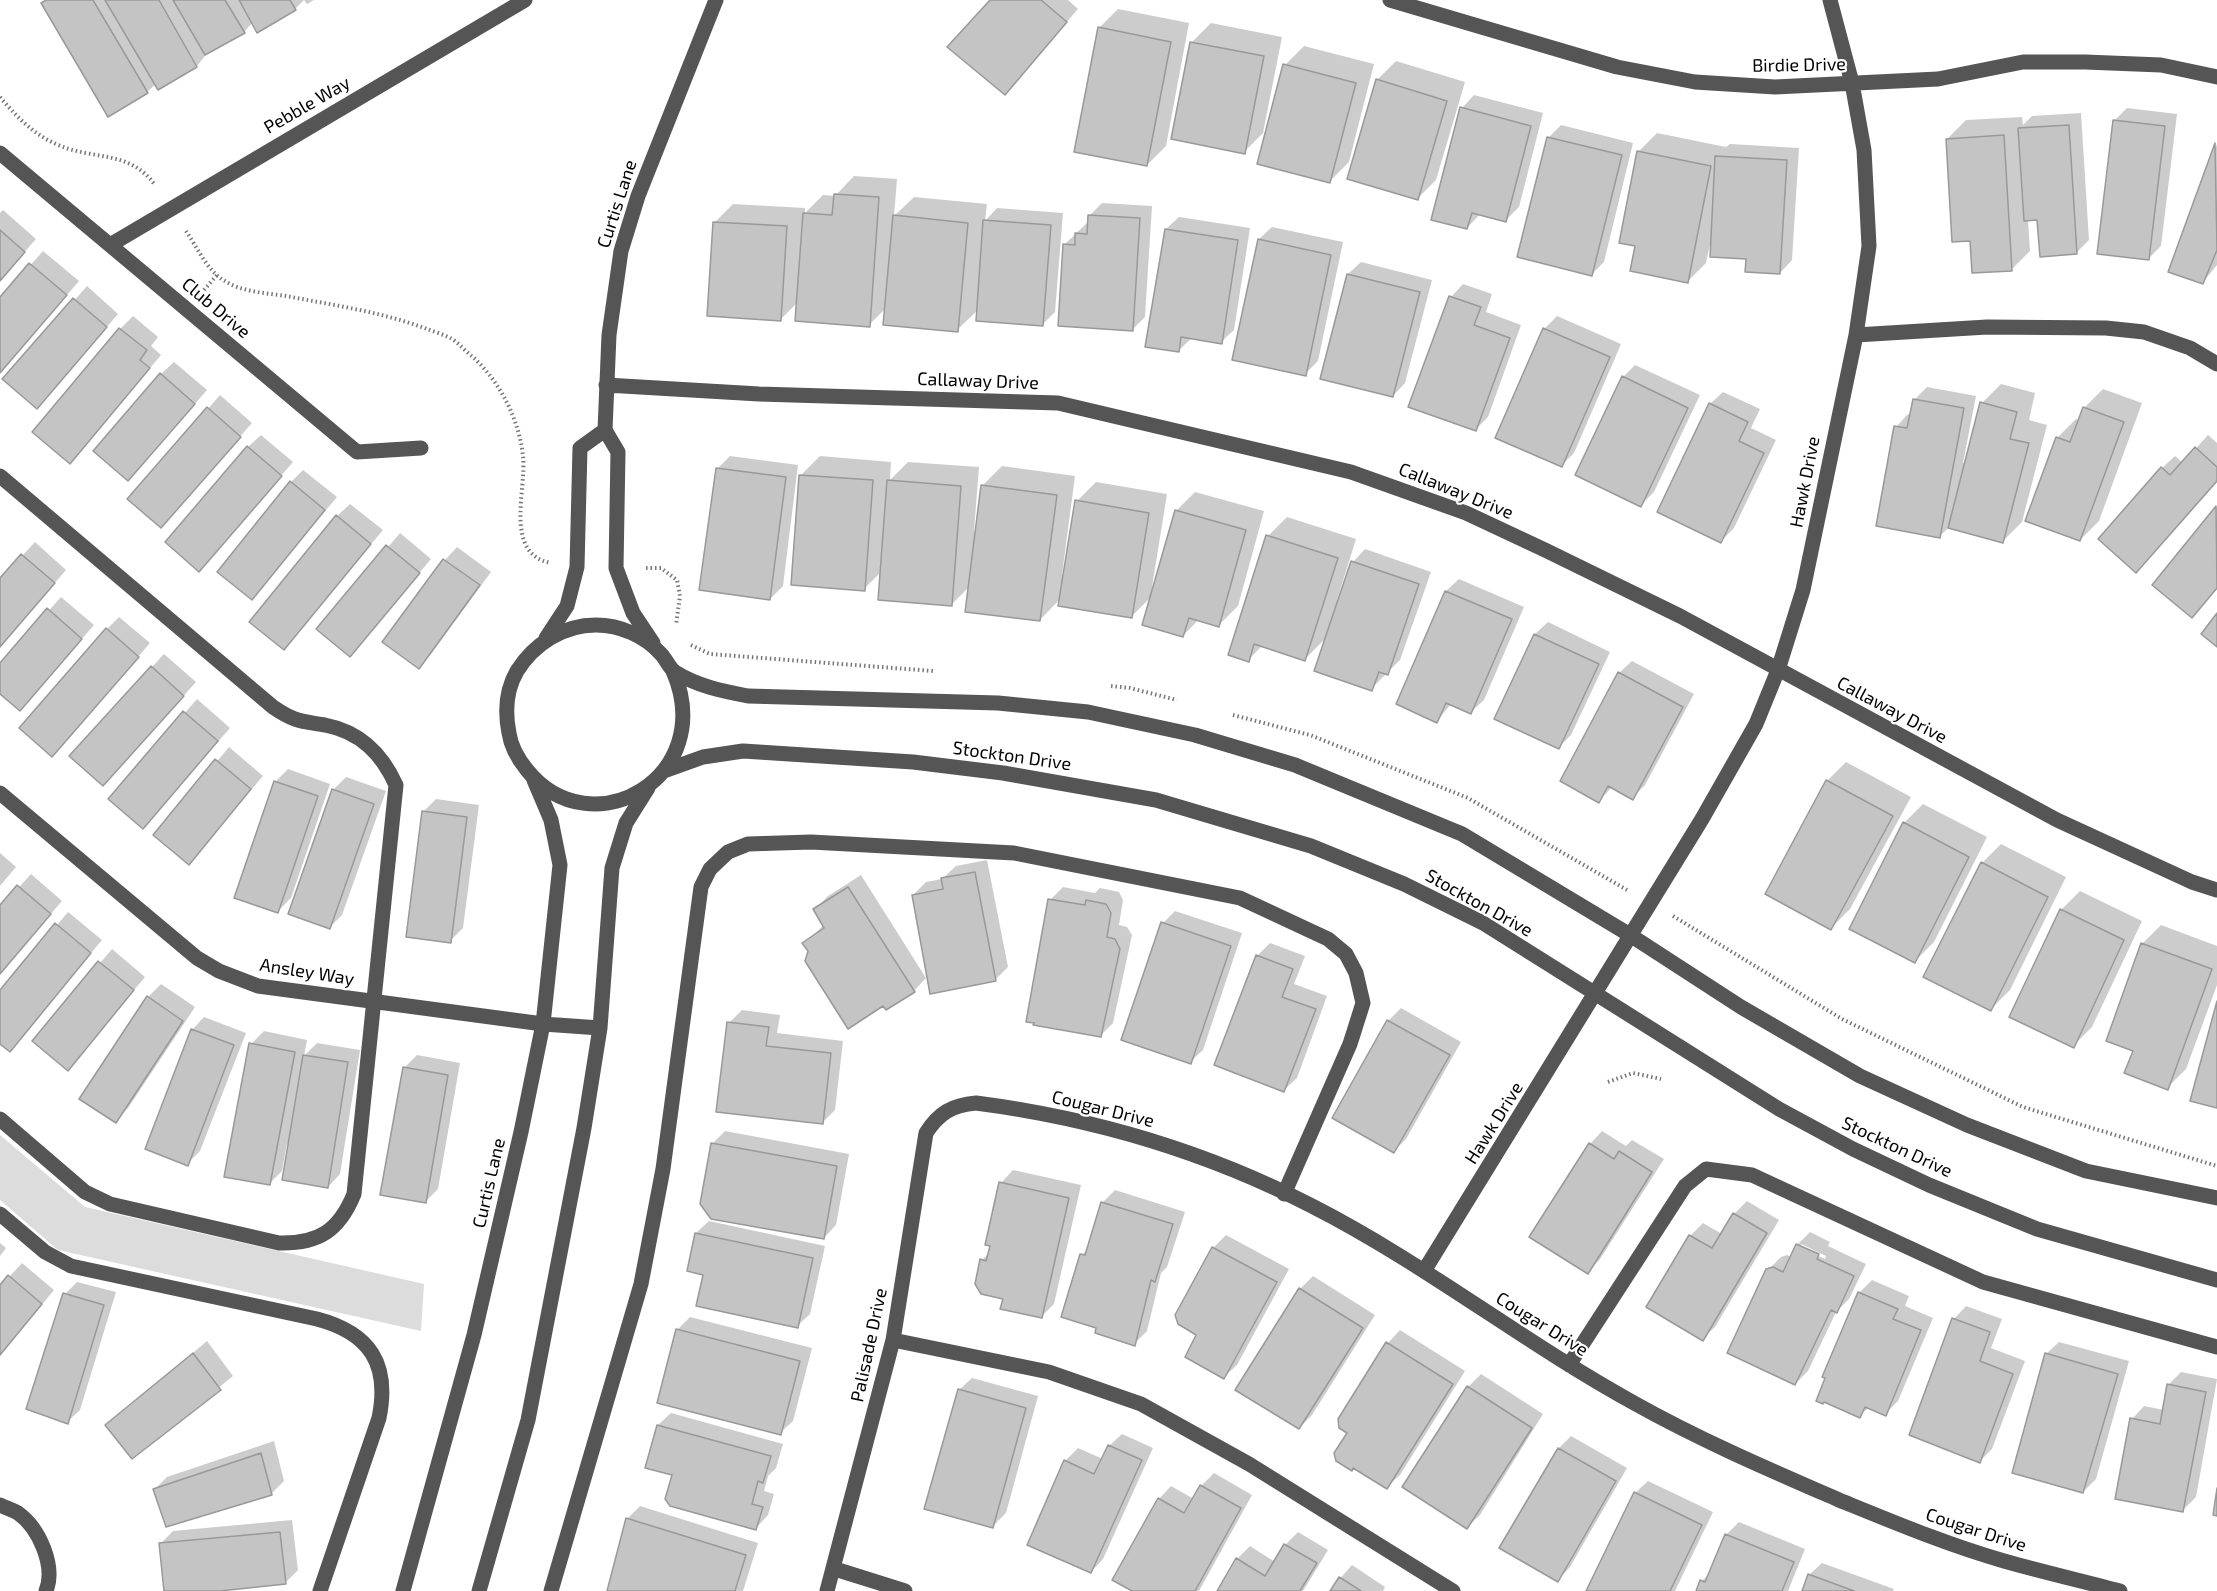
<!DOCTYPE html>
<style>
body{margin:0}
canvas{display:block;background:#fff}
</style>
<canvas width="2217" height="1591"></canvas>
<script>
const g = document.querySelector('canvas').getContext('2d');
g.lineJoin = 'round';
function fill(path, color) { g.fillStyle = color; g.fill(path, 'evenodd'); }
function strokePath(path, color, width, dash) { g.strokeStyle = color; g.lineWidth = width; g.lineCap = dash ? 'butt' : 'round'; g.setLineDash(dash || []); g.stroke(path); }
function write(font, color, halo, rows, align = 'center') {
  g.font = font + ' "Exo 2",sans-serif'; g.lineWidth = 4.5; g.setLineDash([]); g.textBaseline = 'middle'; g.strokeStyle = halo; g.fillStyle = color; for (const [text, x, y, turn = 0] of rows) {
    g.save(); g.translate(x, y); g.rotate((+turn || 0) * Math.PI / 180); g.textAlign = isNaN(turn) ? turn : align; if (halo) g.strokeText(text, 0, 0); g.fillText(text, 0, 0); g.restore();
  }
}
const green = new Path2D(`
 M0,1135L85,1207L424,1284L421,1331L58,1250L0,1200Z`);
const shadow = new Path2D(`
 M46,0H304L295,9L253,22L244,32L208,52L197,66L158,88L156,84L147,92L42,3Z
 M304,0H314L307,4Z
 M991,0H1068L1078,9L1005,93Z
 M1118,9L1189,23L1166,146L1147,165L1099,28Z
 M1211,23L1282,37L1263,133L1244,152L1173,138L1192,42Z
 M1304,46L1374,64L1349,162L1330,181L1285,65Z
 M1396,61L1465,82L1436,180L1417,199L1377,80Z
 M1474,95L1543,113L1519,207L1506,220L1480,214L1467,228L1462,108Z
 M2127,108L2177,114L2161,246L2148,259L2114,121Z
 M2081,113L2089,240L2076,253L2039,218L2028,219L2030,251L2011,270L1971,239L1947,139L1966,120L2022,117L2023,125L2032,116Z
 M1561,125L1633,143L1604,262L1592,274L1549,137Z
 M1657,133L1726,147L1730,144L1799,148L1792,260L1780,273L1710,244L1706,263L1687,282L1637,245L1638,152Z
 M2217,144V265L2203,282L2170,271Z
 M854,176L897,179L894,216L914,197L987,204L985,221L997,208L1063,213L1055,312L1043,324L979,309L957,330L886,308L869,325L798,302L781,319L714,223L733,204L805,208V213L823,195L835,196Z
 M1102,203L1152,206L1145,317L1133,329L1065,244L1089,221V216Z
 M3,210L36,239L0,280V213Z
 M1179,217L1250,228L1234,330L1221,342L1192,338L1178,351L1166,229Z
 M1272,227L1343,242L1318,361L1305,374L1259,239Z
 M43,251L79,281L0,373V300Z
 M1361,262L1432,280L1405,383L1393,396L1348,274Z
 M1463,284L1492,294L1486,312L1521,325L1488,417L1475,430L1451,297Z
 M87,286L118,314L49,394L5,379Z
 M133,316L158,337L151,346L161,355L70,462L120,329Z
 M1557,316L1621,344L1574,453L1561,466L1544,329Z
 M174,362L207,390L140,467L161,374Z
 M1635,365L1700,395L1654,492L1641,505L1623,377Z
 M2001,384L2035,393L2029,420L2047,425L2022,522L2003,541L1949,527L1940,536L1896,427L1908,414L1911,415L1914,400L1927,387L1976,396L1963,463L1966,464L1982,403Z
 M2103,389L2142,403L2099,521L2080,540L2057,438L2076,419L2080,420L2084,408Z
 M1723,392L1760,409L1751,428L1776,440L1734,528L1721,541L1710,404Z
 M220,395L252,423L161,526L129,499Z
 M261,435L293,462L199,570L248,447Z
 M2208,435L2217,443V481L2148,558L2162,468L2175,456L2183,463Z
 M730,456L798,465L783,586L770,599L717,469Z
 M820,456L891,462L890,480L908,462L979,467L974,531H977L983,485L1002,466L1075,476L1062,575L1065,576L1077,501L1096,482L1167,494L1152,587L1155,588L1176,511L1195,492L1264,511L1238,606L1219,625L1199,619L1183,636L1152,596L1132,616L1061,598L1040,620L970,586L951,605L882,571L864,589L801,475Z
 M303,470L337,497L252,598L291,482Z
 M350,504L383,530L284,648L337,516Z
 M2217,507V589L2192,616L2154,585Z
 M1287,517L1356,539L1337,600L1339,601L1353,562L1365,549L1431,572L1400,660L1371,689L1327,637L1305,659L1263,645L1248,660L1268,536Z
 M400,533L431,559L350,655L318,629Z
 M35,542L66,570L0,647V580Z
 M457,547L491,572L431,654L418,667L384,642L445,560Z
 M1459,579L1524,607L1484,700L1471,712L1451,704L1437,721L1446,591Z
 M61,597L94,625L32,696L0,692V666Z
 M119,617L150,643L64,743L107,629Z
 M1548,622L1610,652L1571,735L1558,748L1496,718L1535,634Z
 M164,654L196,682L116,771L152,667Z
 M1632,661L1694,694L1645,785L1632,798L1612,787L1599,801L1619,673Z
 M197,699L230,728L155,814L110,799Z
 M229,747L263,776L189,863L155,835Z
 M1846,762L1911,797L1850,909L1831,928L1767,893L1828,780Z
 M288,769L330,784L291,898L278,911L275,782Z
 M346,777L386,791L342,915L330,927L333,790Z
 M436,799L479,805L463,928L450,941L423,812Z
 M1923,804L1987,837L1934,942L1915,961L1904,823Z
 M2001,844L2066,877L2010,990L1991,1009L1982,863Z
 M0,853L16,867L0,886Z
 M987,860L1008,967L995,980L913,895L926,882L942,879L956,866Z
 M31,874L62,901L0,973V908Z
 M861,875L926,978L914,991L809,950L804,943L824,925L815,909L828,896Z
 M1063,887L1095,893L1100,888L1119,892L1123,900L1119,925L1127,927L1132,935L1113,1023L1100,1036L1050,900Z
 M2080,891L2142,921L2092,1027L2073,1046L2061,910Z
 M1175,911L1242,933L1203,1050L1190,1062L1163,923Z
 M68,912L102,940L10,1050L0,1042V993Z
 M2161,925L2217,946V985L2186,1069L2167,1088L2134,1050L2142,944Z
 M1270,943L1305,956L1294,984L1327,996L1297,1078L1284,1090L1257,956Z
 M112,949L145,977L68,1069L34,1041Z
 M161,984L195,1007L128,1108L115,1121L148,997Z
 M1401,1008L1461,1042L1406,1139L1394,1151L1388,1021Z
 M742,1010L780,1015L777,1033L843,1041L835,1110L822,1123L729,1023Z
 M204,1017L246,1033L200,1151L187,1164L192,1030Z
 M264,1031L307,1040L304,1056L317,1043L360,1050L340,1174L328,1187L287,1143L282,1171L269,1184L251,1044Z
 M417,1055L460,1063L438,1189L426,1201L404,1068Z
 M725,1131L849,1154L836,1225L824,1238L712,1144Z
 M1602,1131L1626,1146L1632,1140L1664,1159L1600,1259L1588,1272L1590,1144Z
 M1013,1170L1081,1185L1054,1304L1041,1317L1005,1297L982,1260L990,1252L1001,1183Z
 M1115,1190L1185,1212L1167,1267L1161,1273L1147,1331L1134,1344L1098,1327L1082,1255L1088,1249L1102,1203Z
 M1747,1201L1779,1220L1715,1327L1702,1339L1690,1236L1703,1223L1722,1234L1734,1214Z
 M709,1221L825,1246L810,1314L797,1326L705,1274L696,1233Z
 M1810,1232L1830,1242L1828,1246L1866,1264L1849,1299L1836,1312L1808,1371L1795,1384L1768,1270L1781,1257L1787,1255L1792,1257L1797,1245ZM1801,1244L1826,1256L1825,1259L1801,1248Z
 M1226,1235L1289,1269L1237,1365L1224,1377L1198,1334L1213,1248Z
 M0,1243L6,1248L0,1256Z
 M22,1263L54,1290L0,1356V1287Z
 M1313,1276L1375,1315L1312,1415L1299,1428L1300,1289Z
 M1872,1280L1909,1296L1905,1306L1933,1318L1898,1401L1885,1414L1869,1407L1860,1416L1818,1400L1859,1293Z
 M77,1282L116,1292L80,1410L67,1422L65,1294Z
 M1966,1306L2002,1319L1991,1348L2025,1361L1992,1449L1980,1461L1954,1319Z
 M690,1317L812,1348L793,1421L780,1433L677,1330Z
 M1400,1330L1465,1371L1400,1475L1387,1487L1340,1419L1388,1343Z
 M207,1341L233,1376L132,1457L107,1425Z
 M2059,1342L2129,1361L2096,1479L2083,1492L2046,1354Z
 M2181,1372L2217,1379L2196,1497L2183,1510L2132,1419L2144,1406L2164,1410L2168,1385Z
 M1481,1374L1543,1414L1480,1515L1467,1527L1468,1387Z
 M972,1378L1038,1396L1006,1513L993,1526L959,1390Z
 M671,1413L783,1444L776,1468L768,1476L764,1491L774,1494L768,1515L756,1528L674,1474L658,1425Z
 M1122,1434L1153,1448L1103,1559L1091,1572L1065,1461L1078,1448L1103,1459L1109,1446Z
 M1571,1436L1627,1468L1570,1567L1558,1580L1559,1448Z
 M274,1441L284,1481L271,1494L154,1490L167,1477Z
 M1214,1473L1252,1495L1199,1591H1135L1159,1499L1171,1486L1194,1499L1201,1486Z
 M1648,1481L1713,1512L1675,1591H1588L1635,1493Z
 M640,1506L758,1543L743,1591H608L627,1519Z
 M292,1520L298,1570L286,1582L205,1591H165L160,1544L173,1531Z
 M1739,1522L1805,1549L1788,1591H1698L1702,1581L1711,1572L1727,1534Z
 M1298,1532L1328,1550L1303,1591H1218L1237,1559L1250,1546L1275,1562L1285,1545Z
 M1822,1563L1894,1589L1893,1591H1803L1809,1575Z
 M1352,1565L1385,1587L1383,1591H1329Z`);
const building = new Path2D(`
 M46,0H93L148,93L108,117L41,3Z
 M105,0H159L197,67L158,90Z
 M173,0H225L245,33L205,55Z
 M239,0H290L296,10L257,33Z
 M990,0H1041L1067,22L1005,95L947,47Z
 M1098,27L1171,42L1147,166L1074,152Z
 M1190,42L1264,56L1245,154L1171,139Z
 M1283,64L1356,83L1330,183L1257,164Z
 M1376,79L1447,101L1418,200L1347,179Z
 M1460,107L1531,126L1506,222L1472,213L1467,229L1431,220Z
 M2113,120L2165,126L2149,260L2097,254Z
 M2069,125L2077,254L2040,257L2037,220L2024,221L2018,128Z
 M2004,135L2012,271L1972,273L1970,241L1952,242L1946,139Z
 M1547,137L1622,155L1592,276L1517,257Z
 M2215,143L2217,250L2203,284L2168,272Z
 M1637,151L1711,166L1688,283L1630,271L1635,246L1619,243Z
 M1715,156L1787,160L1780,274L1745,272L1746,259L1710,257Z
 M834,194L879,197L870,327L795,321L803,213L832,215Z
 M893,215L968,223L958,332L883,325Z
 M1088,215L1140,218L1133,331L1058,326L1063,244L1075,245V233L1087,234Z
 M983,220L1051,225L1043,326L976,321Z
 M713,222L787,226L781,321L707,316Z
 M1165,229L1238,240L1222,344L1181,337L1179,352L1145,347Z
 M0,230L25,252L0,281Z
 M1258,239L1331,255L1306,376L1232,360Z
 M29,263L67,295L0,373V297Z
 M1347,274L1420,292L1393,397L1320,379Z
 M1449,296L1481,307L1474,325L1510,338L1476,431L1408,407Z
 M73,298L107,327L37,409L2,379Z
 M119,328L147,350L140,360L150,368L70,464L32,432Z
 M1543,328L1610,357L1562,467L1495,438Z
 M160,373L195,404L128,481L93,451Z
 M1622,376L1688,408L1641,507L1575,475Z
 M1913,399L1964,408L1940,538L1876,526L1894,426L1907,428Z
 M1980,402L2017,412L2010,439L2029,443L2003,543L1948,528Z
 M1709,403L1748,422L1739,441L1764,453L1721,543L1657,512Z
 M207,407L241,437L161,528L127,499Z
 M2083,407L2124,422L2080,541L2025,521L2056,437L2070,442Z
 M247,446L282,476L199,572L165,542Z
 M2195,447L2217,467V481L2136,573L2098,539L2161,467L2170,475Z
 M716,468L786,477L770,600L699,590Z
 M799,475L873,480L865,591L791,585Z
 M887,480L961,486L952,606L878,600Z
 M290,481L325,510L252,600L217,572Z
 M981,485L1057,495L1040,621L965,612Z
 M1075,500L1149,513L1132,618L1058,606Z
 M2216,506L2217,588L2192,618L2152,585Z
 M1175,510L1246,530L1219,627L1189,618L1183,637L1142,625Z
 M336,515L371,544L284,650L249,622Z
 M1266,535L1338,558L1305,661L1254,644L1249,662L1228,655Z
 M386,545L420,573L350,657L316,629Z
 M21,554L55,583L0,647V578Z
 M443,559L480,585L419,669L382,642Z
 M1351,561L1419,584L1388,675L1379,672L1372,691L1314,671Z
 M1445,591L1512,619L1471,714L1446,703L1437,723L1396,704Z
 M47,608L82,639L20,711L0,694V663Z
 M2217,613V647L2201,634Z
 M106,628L139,657L52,757L19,728Z
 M1534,634L1599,664L1559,749L1494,719Z
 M151,666L184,696L103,786L69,756Z
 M1618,672L1683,707L1633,800L1608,786L1599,803L1560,781Z
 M183,711L218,741L143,829L108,799Z
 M215,759L251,789L189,865L153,835Z
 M1826,780L1893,816L1831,930L1765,894Z
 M274,781L318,796L278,913L234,898Z
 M332,789L374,804L330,929L288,914Z
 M422,811L467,817L451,943L406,937Z
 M1903,822L1969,857L1915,963L1849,929Z
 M1981,862L2048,897L1991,1011L1923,977Z
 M975,872L996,981L930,994L912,895L943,889L941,878Z
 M17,885L51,914L0,974V905Z
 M848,887L915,992L886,1010L883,1006L848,1029L805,961L808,951L802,943L824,928L813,909Z
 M1048,899L1085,905L1086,900L1106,904L1111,913L1107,937L1115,939L1120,949L1101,1037L1033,1025L1034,1023L1026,1022Z
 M2060,909L2124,940L2074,1048L2009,1017Z
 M1161,922L1231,946L1191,1064L1121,1040Z
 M55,923L91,953L10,1052L0,1044V990Z
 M2141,943L2212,969L2168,1090L2124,1073L2133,1051L2106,1041Z
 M1256,955L1293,969L1282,997L1316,1009L1284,1092L1214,1065Z
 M98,961L134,990L68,1071L32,1041Z
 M147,996L183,1021L116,1123L79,1099Z
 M2217,1001V1108L2190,1101Z
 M1387,1020L1450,1055L1394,1153L1332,1118Z
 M727,1022L769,1027L766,1046L831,1053L823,1124L716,1112Z
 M191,1029L234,1045L188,1166L145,1149Z
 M249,1043L295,1052L270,1185L224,1177Z
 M303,1055L348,1062L328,1188L282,1180Z
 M403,1067L448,1075L426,1203L380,1195Z
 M711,1143L837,1166L824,1239L711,1219L700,1204Z
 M1589,1143L1614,1159L1619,1151L1652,1172L1588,1274L1529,1237Z
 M999,1182L1069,1198L1042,1318L1000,1309L1003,1299L981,1294L975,1284L980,1259L986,1261L990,1246L985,1245Z
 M1101,1202L1173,1224L1155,1282L1151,1280L1135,1346L1095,1333L1096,1328L1061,1317L1080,1254L1085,1255Z
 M1733,1213L1767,1233L1703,1341L1646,1307L1689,1235L1712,1248Z
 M695,1233L813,1258L798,1328L696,1306L703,1275L687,1271Z
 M1796,1244L1819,1254L1817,1259L1854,1276L1837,1313L1831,1310L1795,1385L1727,1353L1766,1269L1773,1267L1783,1272Z
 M1212,1247L1277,1282L1224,1379L1185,1357L1196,1335L1178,1324L1175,1315Z
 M8,1275L42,1304L0,1355V1285Z
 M1299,1288L1363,1328L1299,1429L1235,1390Z
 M1858,1292L1898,1309L1893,1319L1921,1330L1886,1416L1865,1407L1860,1418L1824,1402L1823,1404L1816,1401L1825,1378L1822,1377Z
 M63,1293L104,1305L68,1424L26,1409Z
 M1952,1318L1990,1332L1980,1361L2013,1374L1980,1463L1909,1435Z
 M676,1329L800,1361L781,1435L657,1403Z
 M1386,1342L1453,1384L1387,1489L1353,1468L1352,1471L1336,1461L1334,1453L1347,1433L1339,1428L1338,1419Z
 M193,1353L221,1390L132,1459L105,1425Z
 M2045,1353L2118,1374L2083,1493L2012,1473Z
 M2167,1384L2206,1392L2183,1512L2115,1499L2130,1418L2160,1424Z
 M1467,1386L1532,1428L1467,1529L1402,1487Z
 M958,1389L1026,1408L993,1528L924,1509Z
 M657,1425L771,1456L763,1483L758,1481L752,1504L763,1507L756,1530L670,1506L665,1499L672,1475L645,1468Z
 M1108,1445L1142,1460L1091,1573L1027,1545L1064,1460L1094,1474Z
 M1558,1448L1616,1481L1558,1582L1499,1548Z
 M261,1453L272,1495L166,1527L153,1489Z
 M1200,1485L1241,1508L1195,1591H1132L1112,1580L1158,1498L1184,1513Z
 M2217,1488V1516L2213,1515Z
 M1634,1492L1702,1525L1670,1591H1586Z
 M626,1518L746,1555L735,1591H607Z
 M280,1532L286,1584L220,1591H164L159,1543Z
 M1725,1534L1794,1562L1782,1591H1696L1700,1580L1705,1582Z
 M1284,1544L1317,1563L1300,1591H1217L1236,1558L1265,1576Z
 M1808,1574L1854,1591H1802Z
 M1339,1577L1344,1580L1361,1591H1330Z`);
const path = new Path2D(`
 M0,97C16,116 33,134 56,144C93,161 129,149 155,185
 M186,231C197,247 208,272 225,281C242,292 266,293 286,296C333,305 382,312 427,329C435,332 445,335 452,339C460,344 466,352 473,357C500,382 519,419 523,456C527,489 503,554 551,563
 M204,290L217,275
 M646,568H661L677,580L680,596L676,625
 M691,645L710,654L933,671
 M1111,686L1130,688L1177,700
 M1233,715L1310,735L1468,798L1627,890
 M1673,916L1842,1019L2023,1107L2217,1166
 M1608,1082L1633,1073L1661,1079`);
const minor = new Path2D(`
 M1390,0L1617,67L1695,82L1775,87L1938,79L2023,62H2085L2161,65L2217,77
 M0,153L357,452L421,448
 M110,245L525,0
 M1856,335L1987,327L2106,328L2144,332L2190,348L2217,364
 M606,385L759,394L1058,403L1351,472L1466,513L1545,550L1680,616L2057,820L2192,882L2217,890
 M0,476L273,707C295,722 301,721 325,725C361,732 382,754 396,785L354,1194C339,1231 318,1244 279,1243L110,1204L85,1192L0,1119
 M546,638L567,606L577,567L580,448L605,430
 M653,643L633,613L616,568L618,452L605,430L609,335L621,251L638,196L716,0
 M673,671C719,777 591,850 527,770C518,759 511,747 509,733C505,713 506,690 517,671C534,644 563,625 596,625C620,625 645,636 661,654C666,659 669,668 675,672C697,686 722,691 748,696L998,703L1088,712L1195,735L1295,765L1462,834L1630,935L1741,1007L1860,1076L1967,1125L2086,1171L2217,1198
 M664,771L703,757L743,751L913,762L1003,773L1156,800L1311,846L1404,884L1483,923L1779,1109L1853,1149L1929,1185L2037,1229L2217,1280
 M0,793L197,958L219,971L258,986L543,1024L600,1028
 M0,1214L45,1252L71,1266L317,1319C370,1333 390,1364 379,1418L320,1591
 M1424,1271L1702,819L1756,724L1778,670L1803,590L1856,335L1869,246L1864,150L1852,83L1830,0
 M893,1340L1049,1372L1141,1404L1249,1464L1453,1591
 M1569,1365L1685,1186L1706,1169L1752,1175L1983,1282L2217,1347
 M0,1505C6,1508 13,1510 18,1513C39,1528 56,1566 46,1591
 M835,1569L905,1591
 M403,1591L474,1335L521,1132L543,1024L560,865L551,820L534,780
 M479,1591L528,1420L584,1128L600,1028L612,868L626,823L648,788
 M551,1591L641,1284L663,1169L701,887L710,869L728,852L748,844L811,842L1014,853L1240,898L1328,939L1346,954L1356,973L1363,1003L1350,1044L1284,1194
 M827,1591L893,1340L926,1133C939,1113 952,1105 976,1103C1092,1118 1207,1152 1312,1206C1424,1263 1523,1342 1634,1403C1700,1440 1770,1470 1839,1500C1893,1522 1948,1545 2004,1561C2043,1572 2082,1581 2120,1591`);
const streetNames = [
 ["Birdie Drive",1799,65,-1],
 ["Pebble Way",307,105,-30],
 ["Curtis Lane",617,204,-72],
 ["Club Drive",216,308,40],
 ["Callaway Drive",978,381,2],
 ["Hawk Drive",1805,482,-79],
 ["Callaway Drive",1456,491,22],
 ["Callaway Drive",1892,710,28],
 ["Stockton Drive",1012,756,8],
 ["Stockton Drive",1479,903,29],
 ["Ansley Way",307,972,9],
 ["Cougar Drive",1103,1109,14],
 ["Hawk Drive",1494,1123,-58],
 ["Stockton Drive",1897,1147,25],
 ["Curtis Lane",489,1183,-77],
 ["Cougar Drive",1542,1324,32],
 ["Palisade Drive",869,1345,-78],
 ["Cougar Drive",1976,1530,18]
];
fill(green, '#dcdcdc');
fill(shadow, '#0003');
fill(building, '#c4c4c4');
strokePath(building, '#999', 1.5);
strokePath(path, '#777', 4, [1.5, 3]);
strokePath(minor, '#555', 15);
write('18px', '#000', '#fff', streetNames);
</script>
